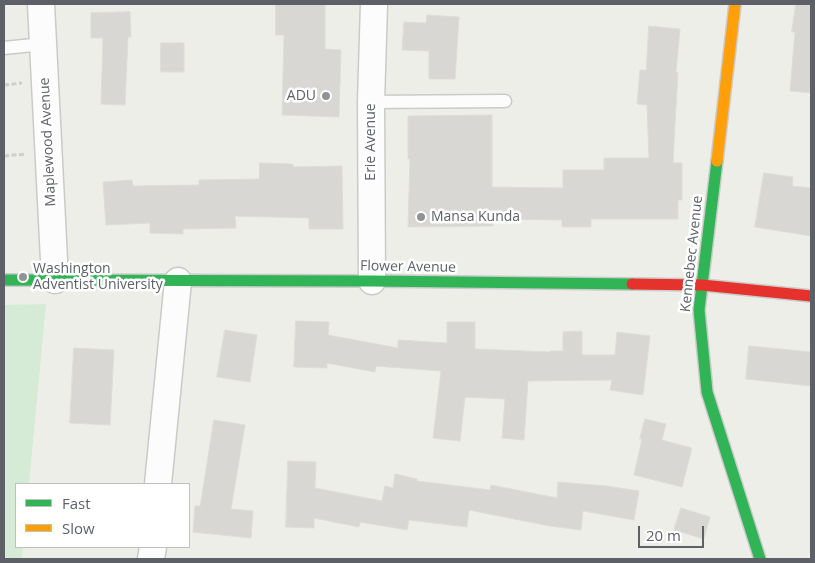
<!DOCTYPE html>
<style>
body{margin:0}
#map{position:relative;width:815px;height:563px;overflow:hidden;background:#eeeee9;font-family:"Open Sans",sans-serif}
canvas{display:block}
.frame{position:absolute;inset:0;border:5px solid #5d6167;pointer-events:none}
.legend{position:absolute;left:15px;top:483px;width:175px;height:65px;box-sizing:border-box;background:#fff;border:1px solid #bec0c2;margin:0;padding:6px 9px;list-style:none;font-size:15px;color:#5d6167}
.legend li{display:flex;align-items:center;gap:10px;height:25px}
.legend b{width:25px;border:1px solid #bec0c2}
.scale{position:absolute;left:638px;top:526px;width:66px;height:22px;box-sizing:border-box;border:2px solid #5d6167;border-top:0;padding-left:6px;font-size:15px;line-height:18px;white-space:nowrap;color:#5d6167;-webkit-text-stroke:4px #fff;paint-order:stroke}
</style>
<div id="map">
<canvas width="815" height="563"></canvas>
<div class="frame"></div>
<ul class="legend">
<li><b style="height:6px;background:#30b455"></b>Fast</li>
<li><b style="height:6px;background:#ff9f0a"></b>Slow</li>
</ul>
<div class="scale">20 m</div>
</div>
<script>
const g = document.querySelector('canvas').getContext('2d');
g.lineJoin = 'round';
function fill(path, color) { g.fillStyle = color; g.fill(path, 'evenodd'); }
function strokePath(path, color, width, dash) { g.strokeStyle = color; g.lineWidth = width; g.lineCap = dash ? 'butt' : 'round'; g.setLineDash(dash || []); g.stroke(path); }
function write(font, color, halo, rows, align = 'center') {
  g.font = font + ' "Open Sans",sans-serif'; g.lineWidth = 5; g.setLineDash([]); g.textBaseline = 'middle'; g.strokeStyle = halo; g.fillStyle = color; for (const [text, x, y, turn = 0] of rows) {
    g.save(); g.translate(x, y); g.rotate((+turn || 0) * Math.PI / 180); g.textAlign = isNaN(turn) ? turn : align; if (halo) g.strokeText(text, 0, 0); g.fillText(text, 0, 0); g.restore();
  }
}
const green = new Path2D(`
 M46,304L29,484H16V547H23L22,559H4V305Z`);
const building = new Path2D(`
 M276,4H325V49L341,50L339,117L282,115L284,35H276Z
 M796,4H811V93L790,91L795,32H792Z
 M130,12L131,37H128L125,105L101,104L103,38H91V13Z
 M427,15L459,17L455,79H429V51L402,50L404,22L426,23Z
 M649,26L680,29L676,72L678,73L675,124L673,163H682V200H678V219H591V227H562V220L493,219V226L408,227L410,159H408V116L492,115V187L563,188V170H604V158H649L647,105L637,104L640,70H646Z
 M161,43H184V72H161Z
 M260,163L293,164V167L342,166L343,229H309V218L235,216L236,228L183,229V234L150,233V223L106,225L103,182L132,180L133,186L199,185V180L259,179Z
 M764,173L793,177L792,186L811,188V236L755,227Z
 M296,321L329,322L328,335L398,348V340L447,343V322H475V349L550,352V351H563V332L582,331V355H615L617,332L650,336L643,395L610,390L612,380L528,381L524,440L502,438L505,399L465,397L460,441L433,438L441,371L376,366L375,372L327,363V368L294,367Z
 M225,330L257,335L250,382L217,377Z
 M749,346L811,352V386L746,379Z
 M74,348L114,350L110,425L70,423Z
 M645,419L666,424L662,440L692,448L682,487L634,475L642,439H640Z
 M214,420L245,425L231,509L253,511L251,538L193,532L195,506H200Z
 M288,461L316,462L315,488L382,501L385,486L393,488L395,474L417,479V481L490,490L491,485L557,498L558,482L607,486L639,491L634,520L583,511L581,530L550,526L469,510L467,527L409,520L407,530L360,522L359,527L314,518V528L286,527Z
 M681,508L710,517L704,539L674,530Z`);
const path = new Path2D(`
 M4,85L22,83
 M4,156L26,154`);
const lane = new Path2D(`
 M4,48L43,44
 M371,102L505,101`);
const street = new Path2D(`
 M41,4L55,280
 M372,281L371,102L374,4
 M158,484L178,281
 M151,559L153,547`);
const fast = new Path2D(`
 M717,161L699,310L707,392L760,559
 M4,280L372,281L632,284`);
const slow = new Path2D(`
 M717,161L735,4`);
const jam = new Path2D(`
 M632,284L702,285L811,296`);
const markers = [
 [326,96,5,"#909294"],
 [421,217,5,"#909294"],
 [23,277,5,"#909294"]
];
const poiNames = [
 ["ADU",316,96,"right"],
 ["Mansa Kunda",431,217],
 ["Washington",33,269],
 ["Adventist University",33,285]
];
const streetNames = [
 ["Maplewood Avenue",48,142,-93],
 ["Erie Avenue",371,142,-90],
 ["Kennebec Avenue",692,254,-84],
 ["Flower Avenue",408,267,1]
];
fill(green, '#d5ebd5');
fill(building, '#d8d7d4');
strokePath(building, '#dedcd7', 1);
strokePath(lane, '#cacbc9', 15);
strokePath(street, '#cacbc9', 29);
strokePath(fast, '#cacbca', 14);
strokePath(slow, '#cacbca', 14);
strokePath(jam, '#cacbca', 14);
strokePath(path, '#cbd0cd', 3, [5, 2.5]);
strokePath(lane, '#fcfcfc', 12);
strokePath(street, '#fcfcfc', 26);
strokePath(fast, '#30b455', 11);
strokePath(slow, '#ff9f0a', 11);
strokePath(jam, '#e5322d', 11);
for (const [x, y, r, color] of markers) { const dot = new Path2D(); dot.arc(x, y, r, 0, 2 * Math.PI); g.fillStyle = color; g.fill(dot); strokePath(dot, '#fff', 2); }
write('14px', '#5d6167', '#fff', poiNames, 'left');
write('14px', '#5d6167', '#fff', streetNames);
</script>
